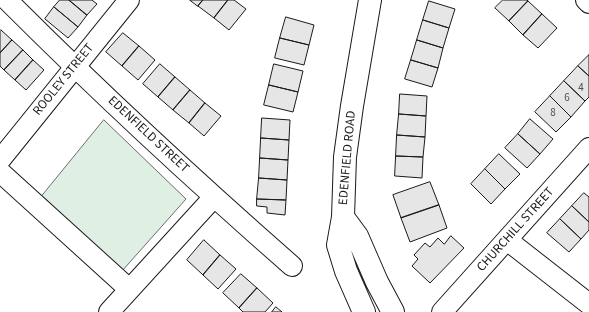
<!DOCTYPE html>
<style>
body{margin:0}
canvas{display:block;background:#fff}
</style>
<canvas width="589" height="312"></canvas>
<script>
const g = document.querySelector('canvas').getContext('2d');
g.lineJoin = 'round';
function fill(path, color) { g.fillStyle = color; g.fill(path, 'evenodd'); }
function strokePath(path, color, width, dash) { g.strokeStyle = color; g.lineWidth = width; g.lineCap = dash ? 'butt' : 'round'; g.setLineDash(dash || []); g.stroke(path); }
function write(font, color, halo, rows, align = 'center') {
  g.font = font + ' "Source Sans 3",sans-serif'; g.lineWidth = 3; g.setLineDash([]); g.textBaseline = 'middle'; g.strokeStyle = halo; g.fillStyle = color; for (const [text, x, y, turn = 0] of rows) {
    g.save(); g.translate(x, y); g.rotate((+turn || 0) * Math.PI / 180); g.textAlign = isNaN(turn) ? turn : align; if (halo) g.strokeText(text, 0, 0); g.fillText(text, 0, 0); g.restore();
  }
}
const green = new Path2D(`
 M104,120L186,199L122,271L42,196Z`);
const building = new Path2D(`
 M60,0H69L87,15L78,27L54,7Z
 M69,0H92L97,4L87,15Z
 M190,0H203L198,6Z
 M203,0H228L214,18L198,6Z
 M228,0H234L246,9L229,30L214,18Z
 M503,0H527L528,1L509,21L495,8Z
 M429,1L455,9L449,28L423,20Z
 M528,1L542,14L523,35L509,21Z
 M54,7L78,27L68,38L45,19Z
 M542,14L557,28L538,48L523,35Z
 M286,17L314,25L309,45L280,38Z
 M423,20L449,28L443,48L417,40Z
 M1,30L12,40L0,53V31Z
 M123,33L139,46L122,66L106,52Z
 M280,38L309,45L304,65L275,58Z
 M12,40L23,50L4,70L0,66V53Z
 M417,40L443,48L438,68L411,60Z
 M139,46L155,60L138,80L122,66Z
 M23,50L33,60L15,80L4,70Z
 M589,55V76L578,66Z
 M33,60L44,70L26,90L15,80Z
 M411,60L438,68L432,87L405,79Z
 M160,64L175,77L158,97L143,84Z
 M274,64L303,71L298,92L269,85Z
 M578,66L589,76V97L585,101L564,81Z
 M175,77L190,90L173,110L158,97Z
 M564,81L585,101L571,117L550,96Z
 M269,85L298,92L293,112L264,105Z
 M190,90L205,103L189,123L173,110Z
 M400,94L427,96L426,116L399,114Z
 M550,96L571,117L556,132L535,112Z
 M205,103L221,116L204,136L189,123Z
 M399,114L426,116L425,137L397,135Z
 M262,118L290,120L289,140L261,138Z
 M530,119L553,139L540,154L518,134Z
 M518,134L540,154L527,168L505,148Z
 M397,135L425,137L423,157L396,156Z
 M261,138L289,140L288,160L260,158Z
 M499,154L520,174L505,189L485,169Z
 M396,156L423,157L422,178L395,176Z
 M260,158L288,160L287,180L259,178Z
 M485,169L505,189L491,204L471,184Z
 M259,178L287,180L286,200L257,199Z
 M430,182L439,205L401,218L393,195Z
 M584,193L589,197V222L572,206Z
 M257,199L286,200L285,215L267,213V207L257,206Z
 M439,205L447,228L410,242L401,218Z
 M572,206L589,222V230L581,239L560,219Z
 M560,219L581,239L569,252L547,233Z
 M451,236L464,248L430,283L412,266L418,259L414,255L425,243L430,247L438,238L444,244Z
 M204,240L220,255L203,275L187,260Z
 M220,255L236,269L218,289L203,275Z
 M241,274L257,288L239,308L223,293Z
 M257,288L273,303L265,312H243L239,308Z
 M276,307L282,312H272Z`);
const minor = new Path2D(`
 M7,0C99,92 194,180 292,266
 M586,0L589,3
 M0,160L129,0
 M0,172L129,289
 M507,240L589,304
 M109,312L214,197
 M442,312L589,148`);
const primary = new Path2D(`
 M343,217L357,236L377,282L393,312
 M364,312L346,271L338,245L343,217L345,157L352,106L370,0`);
const numberNames = [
 ["4",581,89],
 ["6",567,99],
 ["8",553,114]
];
const streetNames = [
 ["ROOLEY STREET",64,80,-51],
 ["EDENFIELD STREET",148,135,43],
 ["EDENFIELD ROAD",348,158,-85],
 ["CHURCHILL STREET",516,230,-48]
];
fill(green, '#e0efe3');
strokePath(green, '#6a6a6a', 1);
fill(building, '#e6e6e6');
strokePath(building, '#1a1a1a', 1);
strokePath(minor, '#1a1a1a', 22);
strokePath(primary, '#1a1a1a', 24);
strokePath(minor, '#fff', 20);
strokePath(primary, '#fff', 22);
write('11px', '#4d4d4d', null, numberNames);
write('13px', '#1a1a1a', '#fff', streetNames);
</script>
